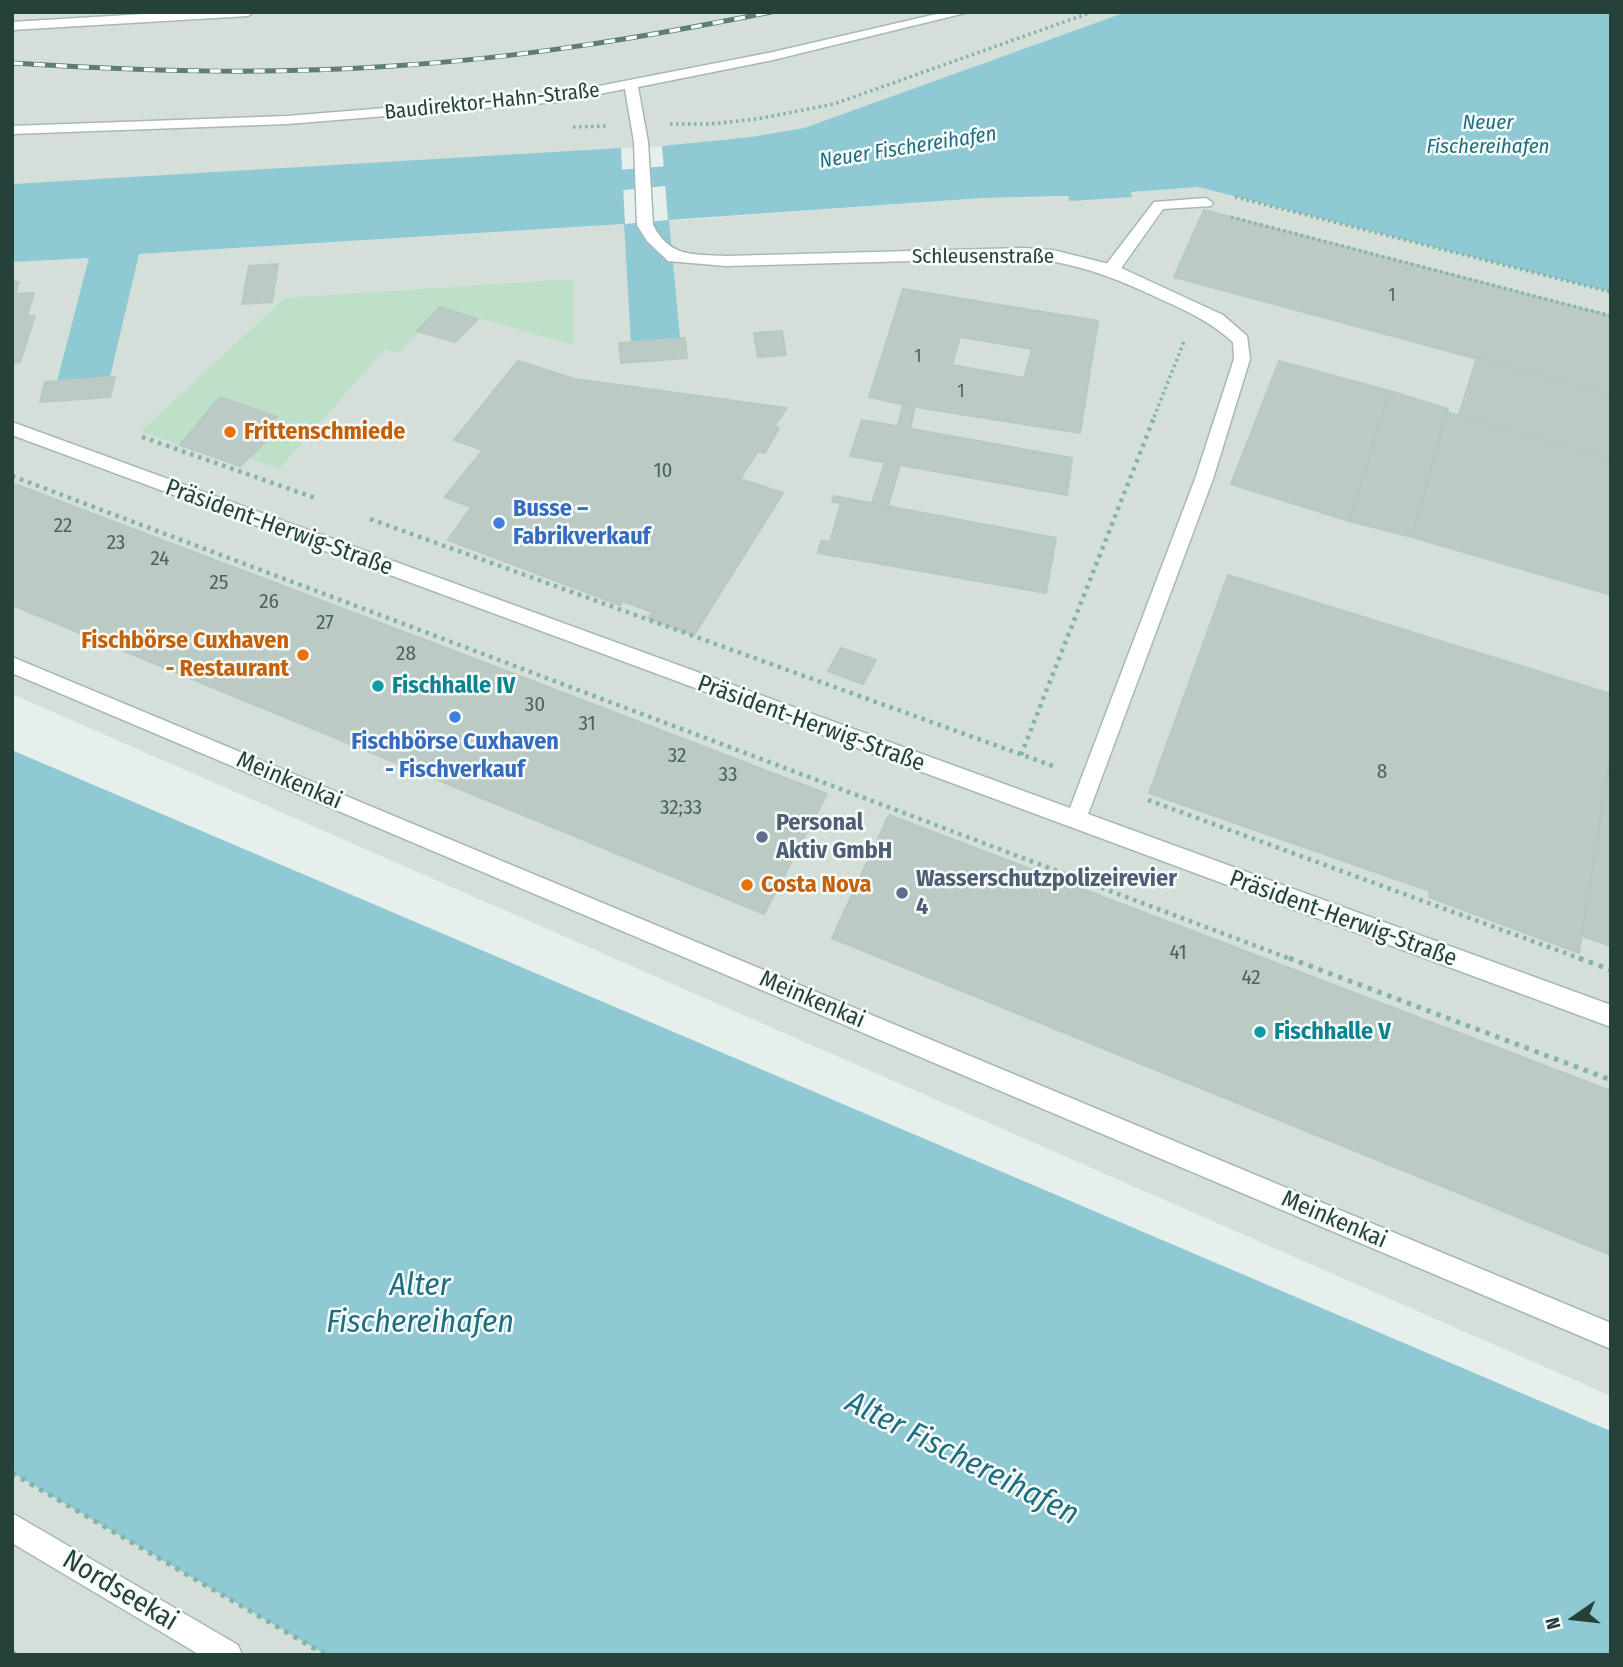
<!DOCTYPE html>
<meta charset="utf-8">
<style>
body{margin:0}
#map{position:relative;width:1623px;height:1667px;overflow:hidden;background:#e6efeb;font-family:"Fira Sans Condensed",sans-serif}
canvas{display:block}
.frame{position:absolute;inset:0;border:14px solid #24423a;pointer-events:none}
.north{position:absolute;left:1539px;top:1583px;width:70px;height:70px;-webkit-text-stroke:5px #f7fbf9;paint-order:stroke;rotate:256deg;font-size:19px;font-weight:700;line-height:28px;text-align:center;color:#24423a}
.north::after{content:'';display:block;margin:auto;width:24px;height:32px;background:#24423a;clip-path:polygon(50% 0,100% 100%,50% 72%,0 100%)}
</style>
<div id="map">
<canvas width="1623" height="1667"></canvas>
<div class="frame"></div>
<div class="north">N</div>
</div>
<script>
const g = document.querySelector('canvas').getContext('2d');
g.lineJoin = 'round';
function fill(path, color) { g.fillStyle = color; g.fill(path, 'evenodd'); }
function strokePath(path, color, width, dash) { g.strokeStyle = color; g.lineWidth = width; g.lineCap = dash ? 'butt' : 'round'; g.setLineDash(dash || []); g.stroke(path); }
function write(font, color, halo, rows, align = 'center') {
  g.font = font + ' "Fira Sans Condensed",sans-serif'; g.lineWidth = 5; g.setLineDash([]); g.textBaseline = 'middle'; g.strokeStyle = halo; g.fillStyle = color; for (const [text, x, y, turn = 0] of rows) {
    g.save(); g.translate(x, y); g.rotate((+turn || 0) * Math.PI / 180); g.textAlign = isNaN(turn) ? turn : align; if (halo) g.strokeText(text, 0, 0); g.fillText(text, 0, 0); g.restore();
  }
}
const built = new Path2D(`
 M12,12H1126L804,128L751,137L667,146L12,184Z
 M1198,187L1611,292V1396L12,694V262L625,224L983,198L1132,196L1130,192Z
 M12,1473L304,1642L326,1655H12Z`);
const green = new Path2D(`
 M573,279V345L440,307L399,353L385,349L279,469L249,458L274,434L263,431L276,417L221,397L180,445L141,431L285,298Z`);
const water = new Path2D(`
 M1126,12H1611V292L1198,187L1131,192L1132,197L1070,201L1068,196L983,198L669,220L680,338L631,342L624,224L139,254L110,377L57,381L89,258L12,262V184L621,148L625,224L668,220L662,146L751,137L804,128Z
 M12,750L1611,1431V1655H326L12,1473Z`);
const pier = new Path2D(`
 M12,747L1611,1428V1431L12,750Z`);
const canal = new Path2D(`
 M731,161L743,164L748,171L743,178L556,197L544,193L539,186L544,179L556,175Z`);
const building = new Path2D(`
 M1204,210L1611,316V395L1174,277Z
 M278,264L272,302L242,304L249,266Z
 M12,282H19L15,294L34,293L27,316H35L20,362L12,363Z
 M903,289L1098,321L1080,433L915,407L869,397ZM960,337L1032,349L1024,378L952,365Z
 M440,307L478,319L455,342L417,331Z
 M782,331L786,355L758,357L754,333Z
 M685,338L687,358L621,363L619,343Z
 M1477,357L1611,395V459L1459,415Z
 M518,361L575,379L787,408L774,426L779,428L765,453L758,451L740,479L783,493L694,635L648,618L652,612L622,601L620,605L448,540L471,507L445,497L483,450L454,440Z
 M1279,361L1390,391L1349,521L1231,484Z
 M110,377H115L110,397L40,402L45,382Z
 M1390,391L1448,409L1412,537L1349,521Z
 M220,397L277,417L263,431L275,433L240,466L180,445Z
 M903,405L915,407L910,429L898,426Z
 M1446,412L1611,459V595L1412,537Z
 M862,420L1072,458L1067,495L850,456Z
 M885,462L900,465L888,506L872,503Z
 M12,483L470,657L827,794L764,914L12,605Z
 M834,496L1056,538L1046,593L818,553L821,541L830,542L841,503L832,502Z
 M1228,575L1611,694V751L1579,953L1429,897L1430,891L1149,793Z
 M841,648L876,660L863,684L828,671Z
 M1611,751V946L1582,936Z
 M889,815L1611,1091V1255L832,938Z`);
const pathFar2 = new Path2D(`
 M670,124H710L757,119L834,104L1092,12
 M573,127L606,126
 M1235,197L1611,292
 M1231,217L1611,316
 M1154,417L1185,339`);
const pathFar1 = new Path2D(`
 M142,437L318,499
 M12,476L1293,960
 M370,519L1053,766
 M1021,755L1155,415
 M1148,800L1584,960`);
const path = new Path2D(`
 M1289,958L1611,1080
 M1579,958L1611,970
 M12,1473L326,1655
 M12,1652L16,1655`);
const lane = new Path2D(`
 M1206,198L1213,203L1211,206L1163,209L1117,274H1105L1103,270L1105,266L1154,202Z
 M12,657L1611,1323V1349L12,673Z
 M12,1513L238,1645L242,1655H200L12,1543Z`);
const street = new Path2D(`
 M177,12H254L248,16L12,30V22Z
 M945,12H969L773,60L638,87L648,142L653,225C670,258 693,254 726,256L1023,248L1053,250L1117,266L1223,315L1247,336L1250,359L1213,479L1088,814L1611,1005V1027L12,435V422L1070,808L1195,479L1234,359L1233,342C1209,321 1187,311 1158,298C1114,277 1072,261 1023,258L726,266L668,261L647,241L637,225L634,142L625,89L558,102L287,124L12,134V126L287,116L558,94L773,52Z`);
const rail = new Path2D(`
 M12,63C139,71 266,75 393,66C521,58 646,37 771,12`);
const markers = [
 [230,432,7,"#e8710a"],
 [499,523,7,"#3f7fe0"],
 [303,655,7,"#e8710a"],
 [378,686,7,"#0f9aa8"],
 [455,717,7,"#3f7fe0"],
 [762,837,7,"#5c6f8a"],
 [747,885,7,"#e8710a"],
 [902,893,7,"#5c6f8a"],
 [1260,1032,7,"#0f9aa8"]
];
const farNumbernames = [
 ["1",1392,296],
 ["1",918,357],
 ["1",961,392]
];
const farStreetnames = [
 ["Baudirektor-Hahn-Straße",492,102,-6],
 ["Schleusenstraße",983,257]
];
const farWaternames = [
 ["Neuer",1488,123],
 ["Fischereihafen",1488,147],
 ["Neuer Fischereihafen",908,148,-9]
];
const numberNames = [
 ["10",663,471],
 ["22",63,526],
 ["23",116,543],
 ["24",160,559],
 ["25",219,583],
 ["26",269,602],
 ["27",325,623],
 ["28",406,654],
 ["30",535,705],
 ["31",587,724],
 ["32",677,756],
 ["8",1382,772],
 ["33",728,775],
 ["32;33",681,808],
 ["41",1178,953],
 ["42",1251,978]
];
const foodNames = [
 ["Frittenschmiede",244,432],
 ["Fischbörse Cuxhaven",289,641,"right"],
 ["- Restaurant",289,669,"right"],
 ["Costa Nova",761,885]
];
const shopNames = [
 ["Busse –",513,509],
 ["Fabrikverkauf",513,537],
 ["Fischbörse Cuxhaven",455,742,"center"],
 ["- Fischverkauf",455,770,"center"]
];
const streetNames = [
 ["Präsident-Herwig-Straße",279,528,20],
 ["Präsident-Herwig-Straße",811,724,20],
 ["Meinkenkai",289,781,23],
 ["Präsident-Herwig-Straße",1343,919,20],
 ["Meinkenkai",812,1000,23],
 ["Meinkenkai",1334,1220,23]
];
const cultureNames = [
 ["Fischhalle IV",392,686],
 ["Fischhalle V",1274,1032]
];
const serviceNames = [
 ["Personal",776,823],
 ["Aktiv GmbH",776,851],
 ["Wasserschutzpolizeirevier",916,879],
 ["4",916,907]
];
const nearStreetnames = [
 ["Nordseekai",120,1591,31]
];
const nearWaternames = [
 ["Alter",420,1286],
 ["Fischereihafen",420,1323],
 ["Alter Fischereihafen",962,1459,27]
];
fill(built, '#d4dfda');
fill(green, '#bfe0c8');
fill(water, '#8ec9d4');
fill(pier, '#e6efeb');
fill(canal, '#8ec9d4');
fill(building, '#bbcac4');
strokePath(building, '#b8c9c2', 2);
strokePath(lane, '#a8b8b2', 3);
strokePath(street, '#a8b8b2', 3);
strokePath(pathFar2, '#86b3a5', 3.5, [2.5, 3.5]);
strokePath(pathFar1, '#86b3a5', 4.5, [3.5, 5]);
strokePath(path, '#86b3a5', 5, [4.5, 6]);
fill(lane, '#fff');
fill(street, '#fff');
strokePath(rail, '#5f7d75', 5);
strokePath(rail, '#f7fbf9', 3.5, [11]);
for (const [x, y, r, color] of markers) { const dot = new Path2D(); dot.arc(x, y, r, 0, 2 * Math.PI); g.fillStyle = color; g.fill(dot); strokePath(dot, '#f7fbf9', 2.5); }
write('18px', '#4a645c', null, farNumbernames);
write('21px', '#24423a', '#f7fbf9', farStreetnames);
write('italic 21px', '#1c6f80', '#f7fbf9', farWaternames);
write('21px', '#4a645c', null, numberNames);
write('bold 24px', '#c56008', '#f7fbf9', foodNames, 'left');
write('bold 24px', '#366cbe', '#f7fbf9', shopNames, 'left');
write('24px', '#24423a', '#f7fbf9', streetNames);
write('bold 24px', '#0d838f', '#f7fbf9', cultureNames, 'left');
write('bold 24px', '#4e5e75', '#f7fbf9', serviceNames, 'left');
write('28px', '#24423a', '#f7fbf9', nearStreetnames);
write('italic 32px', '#1c6f80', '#f7fbf9', nearWaternames);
</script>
